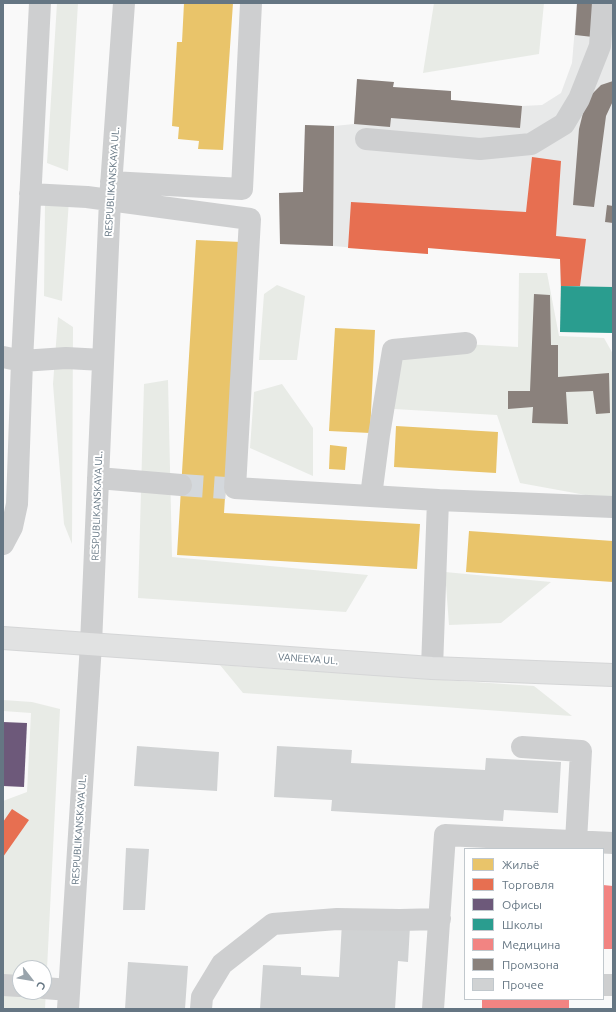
<!DOCTYPE html>
<meta charset="utf-8">
<style>
body{margin:0}
#map{position:relative;width:616px;height:1012px;overflow:hidden;background:#f9f9f9;font-family:Ubuntu,sans-serif}
canvas{display:block}
.frame{position:absolute;inset:0;border:4px solid #657683;pointer-events:none}
.legend{position:absolute;left:464px;top:848px;width:140px;height:152px;box-sizing:border-box;background:#fff;border:1px solid #c1c8cd;margin:0;padding:5px 7px;list-style:none;font-size:12px;color:#657683}
.legend li{display:flex;align-items:center;gap:8px;height:20px}
.legend b{width:20px;border:1px solid #c1c8cd}
.north{position:absolute;left:12px;top:960px;width:40px;height:40px;box-sizing:border-box;background:#fff;border:1px solid #c1c8cd;border-radius:50%;rotate:121deg;font-size:11px;font-weight:700;line-height:16px;text-align:center;color:#657683}
.north::after{content:'';display:block;margin:auto;width:14px;height:18px;background:#99a4ac;clip-path:polygon(50% 0,100% 100%,50% 72%,0 100%)}
</style>
<div id="map">
<canvas width="616" height="1012"></canvas>
<div class="frame"></div>
<ul class="legend">
<li><b style="height:11px;background:#e9c46a"></b>Жильё</li>
<li><b style="height:11px;background:#e76f51"></b>Торговля</li>
<li><b style="height:11px;background:#6d597a"></b>Офисы</li>
<li><b style="height:11px;background:#2a9d8f"></b>Школы</li>
<li><b style="height:11px;background:#f28482"></b>Медицина</li>
<li><b style="height:11px;background:#8a817c"></b>Промзона</li>
<li><b style="height:11px;background:#d0d2d3"></b>Прочее</li>
</ul>
<div class="north">С</div>
</div>
<script>
const g = document.querySelector('canvas').getContext('2d');
g.lineJoin = 'round';
function fill(path, color) { g.fillStyle = color; g.fill(path, 'evenodd'); }
function strokePath(path, color, width, dash) { g.strokeStyle = color; g.lineWidth = width; g.lineCap = dash ? 'butt' : 'round'; g.setLineDash(dash || []); g.stroke(path); }
function write(font, color, halo, rows, align = 'center') {
  g.font = font + ' Ubuntu,sans-serif'; g.lineWidth = 4; g.setLineDash([]); g.textBaseline = 'middle'; g.strokeStyle = halo; g.fillStyle = color; for (const [text, x, y, turn = 0] of rows) {
    g.save(); g.translate(x, y); g.rotate((+turn || 0) * Math.PI / 180); g.textAlign = isNaN(turn) ? turn : align; if (halo) g.strokeText(text, 0, 0); g.fillText(text, 0, 0); g.restore();
  }
}
const built = new Path2D(`
 M577,3H613V333L560,332V259L428,248V254L333,246L280,244L279,193L303,192L305,125L334,126L354,124L357,79L393,87L451,91V100L522,106L542,105L561,93L572,63Z`);
const green = new Path2D(`
 M57,3H78L68,171L47,163Z
 M434,3H544L539,54L423,73Z
 M69,200L62,301L44,296L45,203Z
 M519,273H547L559,336L604,338L613,354V500L520,483L497,415L394,409L391,340L518,347Z
 M277,285L305,296L297,360H259L264,294Z
 M58,317L73,327L72,544L64,524L53,384Z
 M168,380L172,557L368,575L346,612L138,598L144,384Z
 M282,384L313,428V476L250,448L254,392Z
 M445,572L551,582L501,623L449,625Z
 M220,665L534,686L572,716L243,693Z
 M3,700L32,702L60,709L45,1009H3V801L27,792L31,713L3,711ZM20,968H44V992H20Z`);
const homes = new Path2D(`
 M184,3H233L223,150L198,149L199,141L178,139L179,127L172,126L177,42H182Z
 M196,240L241,242L224,513L420,524L417,569L177,555Z
 M335,328L375,330L370,433L329,431Z
 M396,426L498,432L496,473L394,467Z
 M330,445L347,447L345,470L329,469Z
 M469,531L613,541V582L466,572Z`);
const shops = new Path2D(`
 M532,157L561,161L556,236L586,239L580,286H561L560,259L428,248V254L348,248L351,202L526,212Z
 M12,809L29,820L3,857V822Z`);
const offices = new Path2D(`
 M3,722L27,723L24,787L3,786Z`);
const schools = new Path2D(`
 M561,286L613,287V333L560,332Z`);
const health = new Path2D(`
 M603,885L613,886V949H603Z
 M482,999H569V1009H482Z`);
const industry = new Path2D(`
 M577,3H596L593,37L575,35Z
 M357,79L394,82L393,87L451,91V100L522,106L520,128L391,118L390,127L354,124Z
 M613,81V101L606,116L594,207L573,205L579,129L584,109L592,94L601,85Z
 M305,125L334,126L333,246L280,244L279,193L303,192Z
 M607,205L613,206V223L605,222Z
 M534,294L550,295L551,345H558V377L609,373L610,413L596,414L593,391L566,392L568,424L532,423L533,407L508,409V391H530Z`);
const building = new Path2D(`
 M137,746L219,752L217,791L134,786Z
 M277,746L352,750L351,763L485,770L486,758L561,762L558,813L504,810L503,821L331,811L332,800L274,797Z
 M126,848L149,849L145,910H123Z
 M342,922L410,926L408,962L398,961L395,1009H260L263,965L301,967V975L339,977Z
 M128,962L188,966L185,1009H125Z`);
const minorTunnel = new Path2D(`
 M181,485L226,488`);
const minor = new Path2D(`
 M366,139L480,149L531,144L564,124L579,99L600,46L603,3
 M111,182L242,189L251,3
 M30,194L87,197L250,219L235,488L438,500
 M3,357L22,361L66,358L103,360
 M98,478L181,485
 M371,496L379,435L393,350L466,343
 M3,544L12,527L17,504L22,361L40,3
 M432,668L438,500L613,507
 M522,747L581,751L576,841
 M3,985L20,986
 M603,985H613
 M44,988L69,990
 M68,1009L91,644L110,200L124,3
 M201,1009L202,997L222,964L273,924L337,919L400,920L440,919
 M433,1009L445,835L613,843`);
const major = new Path2D(`
 M3,638L432,668L613,675`);
const streetNames = [
 ["RESPUBLIKANSKAYA UL.",112,182,-86],
 ["RESPUBLIKANSKAYA UL.",97,506,-88],
 ["VANEEVA UL.",308,659,4],
 ["RESPUBLIKANSKAYA UL.",79,830,-86]
];
fill(built, '#e8e9e9');
fill(green, '#e8ebe6');
fill(homes, '#e9c46a');
fill(shops, '#e76f51');
fill(offices, '#6d597a');
fill(schools, '#2a9d8f');
fill(health, '#f28482');
fill(industry, '#8a817c');
fill(building, '#d0d2d3');
strokePath(minorTunnel, '#d4d8dc', 22, [22, 11]);
strokePath(major, '#d5d6d7', 24);
strokePath(minor, '#cecfd0', 22);
strokePath(major, '#e1e2e2', 22);
write('10px', '#657683', '#fff', streetNames);
</script>
